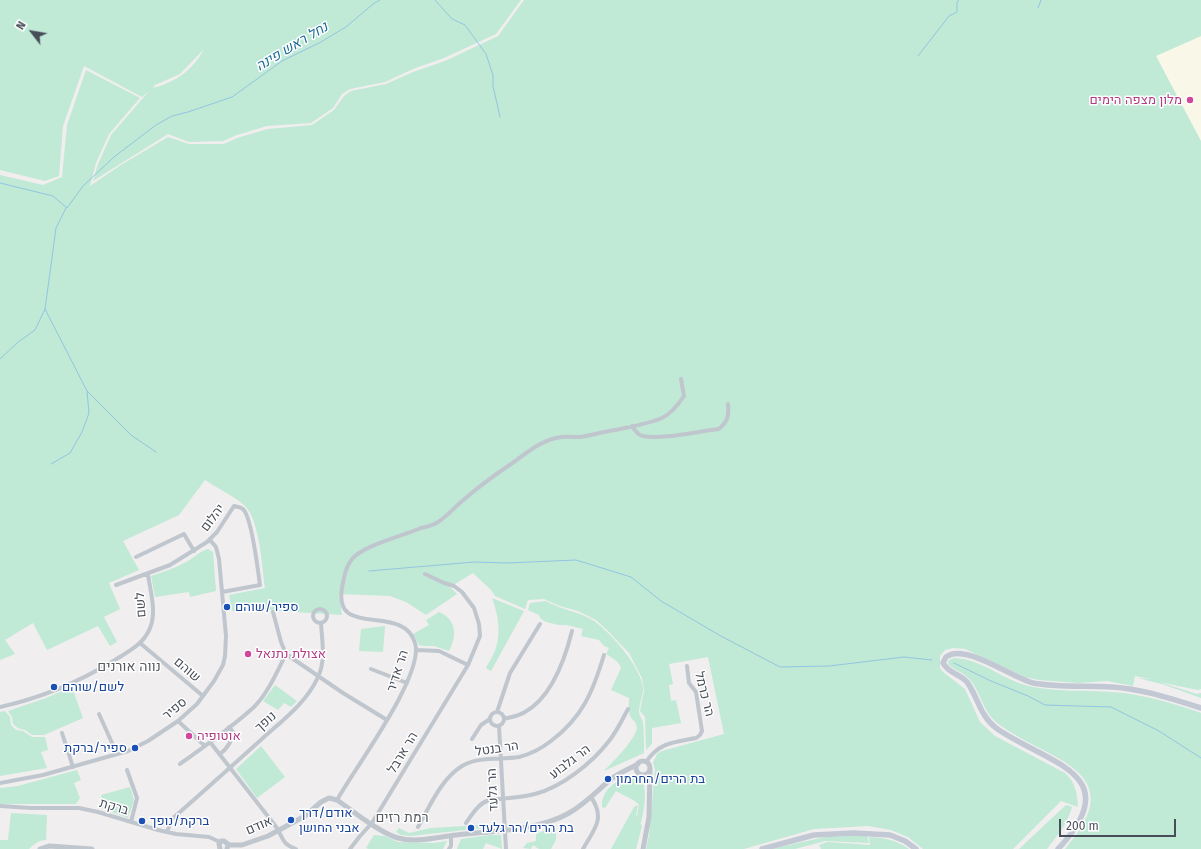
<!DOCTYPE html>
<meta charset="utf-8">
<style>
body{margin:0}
#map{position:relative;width:1201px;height:849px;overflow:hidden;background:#f0eeee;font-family:"Fira Sans",sans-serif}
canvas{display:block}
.north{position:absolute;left:12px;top:12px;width:40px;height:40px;-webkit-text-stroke:3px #fff;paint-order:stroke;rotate:301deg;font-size:11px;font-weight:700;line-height:16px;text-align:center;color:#484e59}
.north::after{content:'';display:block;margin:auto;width:14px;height:18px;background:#484e59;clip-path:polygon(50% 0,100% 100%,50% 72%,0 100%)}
.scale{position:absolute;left:1059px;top:819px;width:117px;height:18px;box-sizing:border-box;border:2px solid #484e59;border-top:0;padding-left:5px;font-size:12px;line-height:14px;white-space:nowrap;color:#484e59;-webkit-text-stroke:3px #fff;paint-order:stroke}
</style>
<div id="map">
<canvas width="1201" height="849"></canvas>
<div class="north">N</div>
<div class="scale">200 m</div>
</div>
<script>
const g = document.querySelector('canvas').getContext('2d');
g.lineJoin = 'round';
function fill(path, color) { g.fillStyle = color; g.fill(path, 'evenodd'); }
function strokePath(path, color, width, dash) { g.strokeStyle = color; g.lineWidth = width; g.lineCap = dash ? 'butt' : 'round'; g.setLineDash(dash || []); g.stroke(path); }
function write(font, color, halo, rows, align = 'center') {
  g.font = font + ' "Fira Sans",Heebo,sans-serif'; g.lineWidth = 3; g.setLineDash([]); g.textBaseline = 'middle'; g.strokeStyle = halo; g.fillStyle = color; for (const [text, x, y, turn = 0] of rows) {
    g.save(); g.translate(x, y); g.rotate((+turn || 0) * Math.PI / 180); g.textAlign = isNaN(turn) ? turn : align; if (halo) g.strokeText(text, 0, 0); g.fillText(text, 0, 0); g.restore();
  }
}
const commercial = new Path2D(`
 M1201,36V145L1156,56Z`);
const green = new Path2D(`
 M0,0H521L496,34L444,58L413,69L385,82L350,89L342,94L333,108L311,123L267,126L237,135L223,141L189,142L168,134L93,181L98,164L111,135L149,91L142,97L84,66L63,126L59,176L45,181L0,170ZM204,49C193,70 176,82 153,88L155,85L180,74Z
 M524,0H1201V36L1156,56L1201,141V689L1198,690L1159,682L1197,694L1201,693V698L1165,685L1138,678L1151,679L1135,676L1133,686L1107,681L1079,683L1039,680L1025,677L965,649L953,648L945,650L940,656V668L943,672L965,689L980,722L995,736L1065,773C1076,783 1077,793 1078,807L1061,801L1013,849H923L908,837L891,830L868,826L814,829L744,849H646L649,835L655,769L653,763L657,754L662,751L724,734L708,657L669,664L673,684L669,685L671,701L676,700L681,723L652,728V744L646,750L645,717L640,711L644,691L642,678L629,653L607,630L596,620L578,611L560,606L544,599L528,600L525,609L495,596L491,590L473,573L450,587L457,594L426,615L406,602L390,596L339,594L342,615L265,610L232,611L229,595L265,588C262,568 260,519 244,505C235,497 217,488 205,480L179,515L123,541L139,570L109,583L120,609L104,617L117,642L110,646L98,626L47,650L33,623L5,640L15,654L0,660V175L43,185L62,177L67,125L86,70L140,98L109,134L96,163L90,186L121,165L168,137L189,144H224L237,138L268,129L312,125L334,110L344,96L351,91L386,84L413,72L445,61L498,36Z
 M208,549L213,552L216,591L190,597L189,592L155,597L151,576C163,572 175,568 186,562C194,558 200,551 208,549Z
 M492,598L524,611L491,671L486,668C489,662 494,655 496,648C501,631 498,614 492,598Z
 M546,601C561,610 579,611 594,621C611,633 642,668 643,689C643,696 639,704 639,711C639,715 642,719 643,722C644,732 644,743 644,753L604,771C612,763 635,740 637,728C637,726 636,724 635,722C627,716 629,707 629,698L611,690L621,668C619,661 612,658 606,654L609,648L604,646L599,640L581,636L583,629L566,625H559L546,622L541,619L539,615L528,610L530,603Z
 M439,612C457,620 457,636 449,651L434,646H423L419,645L413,634L429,625L426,620Z
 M385,626L383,652L359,651L361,629Z
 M954,658C983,659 1005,682 1033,687C1059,692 1086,690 1112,692C1143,694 1172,703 1201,713V849H1065C1136,768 1043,760 996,722C983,711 981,694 971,681C965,673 956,671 949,665L948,663L949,660Z
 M275,685L297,701L291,707L284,703L278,710L263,701Z
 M72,687L83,718L44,735H32L25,730L18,728L13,724L12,717L8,711L46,698Z
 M5,711L10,717L11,725L16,730L23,731L32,737H45L48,750L41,752L47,768L0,776V712Z
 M261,746L285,777L257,798L236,769Z
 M77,770L81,780L74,783L80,798L76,804H0V788L18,786Z
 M631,776L643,781C647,795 644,809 641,823H640L642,826L636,849H611L634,807L638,805L636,815L641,822L637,816L639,805L635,801L616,791L605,808L602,807C601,790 616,780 631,776Z
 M130,787L134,800L128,818L101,808L102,801L101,795Z
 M1066,805L1072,807C1068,823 1057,836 1047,849H1019Z
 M11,813L47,815L46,840C39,840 34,844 29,849H0V840H8Z
 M499,824L501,826L411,836L401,835L396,832L399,828L409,833L431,828Z
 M556,826V840L551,849H539L533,845L531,849L523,848L527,843L536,841V834Z
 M374,835L385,836L398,842L433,843L447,841L443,849H369L366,848Z
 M490,835H501L502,849L486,843L483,849H457L461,839Z
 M867,835L869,843L825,841L795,849H771L825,837Z
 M869,837C884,838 897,840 909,849H821L819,845L827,842L870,845Z`);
const stream = new Path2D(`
 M435,0L452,19L465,25L486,54L493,75V86L500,117
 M1038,8L1041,0
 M918,56L949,16L957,12V2L959,0
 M0,183L53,196L67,208L83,186L114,157L156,125L172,116L188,112L232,97L282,61L319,43L346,27L373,4L380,0
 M45,309L87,391L131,435L156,452
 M0,359L17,343L35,330L45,309L56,228L66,208
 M51,464L70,453L82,432L89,413L87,391
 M369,571L474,562L507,563L576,560L631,577L661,601L719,635L780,667L829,666L904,657L932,660
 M954,663L991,681L1028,696L1045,705L1111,707L1159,731L1201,758`);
const minor = new Path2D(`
 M632,426C635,431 638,435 643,436C660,440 700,431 719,429C728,421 729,416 728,404
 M136,557L184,534L194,551
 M116,585L170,565L207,542L217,532L234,506C237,507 241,507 243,509C252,517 258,571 260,585L222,592
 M313 616a7 7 0 1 1 14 0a7 7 0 1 1-14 0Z
 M273,612L281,642L286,654L343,693L387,720
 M140,643L203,696
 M417,650L439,651L468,665
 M371,669L407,683
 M0,707C41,698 79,682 115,660C129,651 144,644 150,628C157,611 150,591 148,574
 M497,712L510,673L540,624
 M490 719a7 7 0 1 1 14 0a7 7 0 1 1-14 0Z
 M99,714L117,754
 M504,719C511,717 519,716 525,712C552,697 565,659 572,631
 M178,721L205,746
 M499,726L506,849
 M62,733L73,767
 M472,739L481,725L490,719
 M210,742L270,819C273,823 276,826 278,830C284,841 283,844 296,849
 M220,754C228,748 232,742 233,732L229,727
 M646,762C659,742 675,742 696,738L700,735L702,731L696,692L689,683L687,666
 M180,764C205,746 231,728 254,707C268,693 277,672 286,654
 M127,770L137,798L131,822
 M0,783L43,775L128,751L148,741L178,721L197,704L214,681L223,665L225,656L226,636L219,559L216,547L210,540
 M337,800C354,769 425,675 415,643C403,602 333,640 342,588C344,578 345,568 352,559C362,546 405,535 421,528C427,527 433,525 438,522C446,517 454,508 461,502C478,487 496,474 514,462C526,453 541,441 556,438C564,436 573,437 580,437C592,435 603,432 615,430C630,427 648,424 662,418C672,413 678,405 684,396L681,379
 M0,806L31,808H79L98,812L158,830L176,834L209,837L220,842
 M466,823C473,813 478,804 489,800C504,798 520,798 535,794C562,787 592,763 609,741C617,731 622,720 628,709
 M418,827C430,806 441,779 462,766C479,756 500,760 519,757C531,754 542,748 551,741C583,717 593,691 604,655
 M167,832L172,819C203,792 233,765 263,738C283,720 307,702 318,677C326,660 322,641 321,623
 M350,849L360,836L372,823L468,665L480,636L479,624L474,608L462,592L454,586L444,583L425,574
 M449,849L451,846V836
 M583,849C594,829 606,819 591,797`);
const tertiary = new Path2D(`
 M636 768a7 7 0 1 1 14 0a7 7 0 1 1-14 0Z
 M229,845H242L268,836L305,816L321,802L329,798L337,800C353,811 380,833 398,838C416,843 438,837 456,835C490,831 538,831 569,813C585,804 597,791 611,779C619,773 629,769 638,764
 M40,849L49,846L92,849
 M220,849L219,844L221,841H224L228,844L227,849
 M643,849L649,817L650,768`);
const secondary = new Path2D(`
 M762,849L814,835L854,833L890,835L905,841L916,849
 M1058,849C1130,773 1045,763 996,728C980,716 978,697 967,682C960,674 948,673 943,663L946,657C964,642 1012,678 1033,683C1059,688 1086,685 1112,687C1143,689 1172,699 1201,708`);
const markers = [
 [1190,100,4,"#d1479c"],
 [227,607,4,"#1a4fb4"],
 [248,654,4,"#d1479c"],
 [54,687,4,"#1a4fb4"],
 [189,736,4,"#d1479c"],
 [135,748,4,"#1a4fb4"],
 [608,779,4,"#1a4fb4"],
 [291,820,4,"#1a4fb4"],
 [142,821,4,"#1a4fb4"],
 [471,828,4,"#1a4fb4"]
];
const hotelNames = [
 ["מלון מצפה הימים",1182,100,"right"],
 ["אצולת נתנאל",256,654],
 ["אוטופיה",197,736]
];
const streetNames = [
 ["יהלום",213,518,-53],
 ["לשם",141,605,-94],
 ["שוהם",187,670,40],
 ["הר אדיר",398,671,-72],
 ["הר כרמל",704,694,76],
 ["ספיר",175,709,-40],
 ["נופך",266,722,-42],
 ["הר בנטל",497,749,-8],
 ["הר ארבל",403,753,-59],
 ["הר גלבוע",570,762,-37],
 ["הר גלעד",493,790,-93],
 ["ברקת",114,807,16],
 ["אודם",259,826,-23]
];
const transitNames = [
 ["ספיר/שוהם",235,607],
 ["לשם/שוהם",62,687],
 ["ספיר/ברקת",127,748,"right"],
 ["בת הרים/החרמון",616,779],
 ["אודם/דרך",299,813],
 ["אבני החושן",299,828],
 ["ברקת/נופך",150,821],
 ["בת הרים/הר גלעד",479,828]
];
const waterNames = [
 ["נחל ראש פינה",292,47,-31]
];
const neighbourhoodNames = [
 ["נווה אורנים",129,667],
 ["רמת רזים",402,818]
];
fill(commercial, '#f9f7e8');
fill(green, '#c0e9d6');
strokePath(stream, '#92c6e1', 1);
strokePath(minor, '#c0c6ce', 4);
strokePath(tertiary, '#c0c6ce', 5);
strokePath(secondary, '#c2c8d4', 5.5);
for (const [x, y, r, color] of markers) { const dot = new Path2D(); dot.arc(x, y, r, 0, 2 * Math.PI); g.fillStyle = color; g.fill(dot); strokePath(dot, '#fff', 1.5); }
write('13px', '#b23c85', '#fff', hotelNames, 'left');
write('13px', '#484e59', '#fff', streetNames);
write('13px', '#164399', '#fff', transitNames, 'left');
write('italic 14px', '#1c6d97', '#fff', waterNames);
write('14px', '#5b5d62', '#fff', neighbourhoodNames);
</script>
